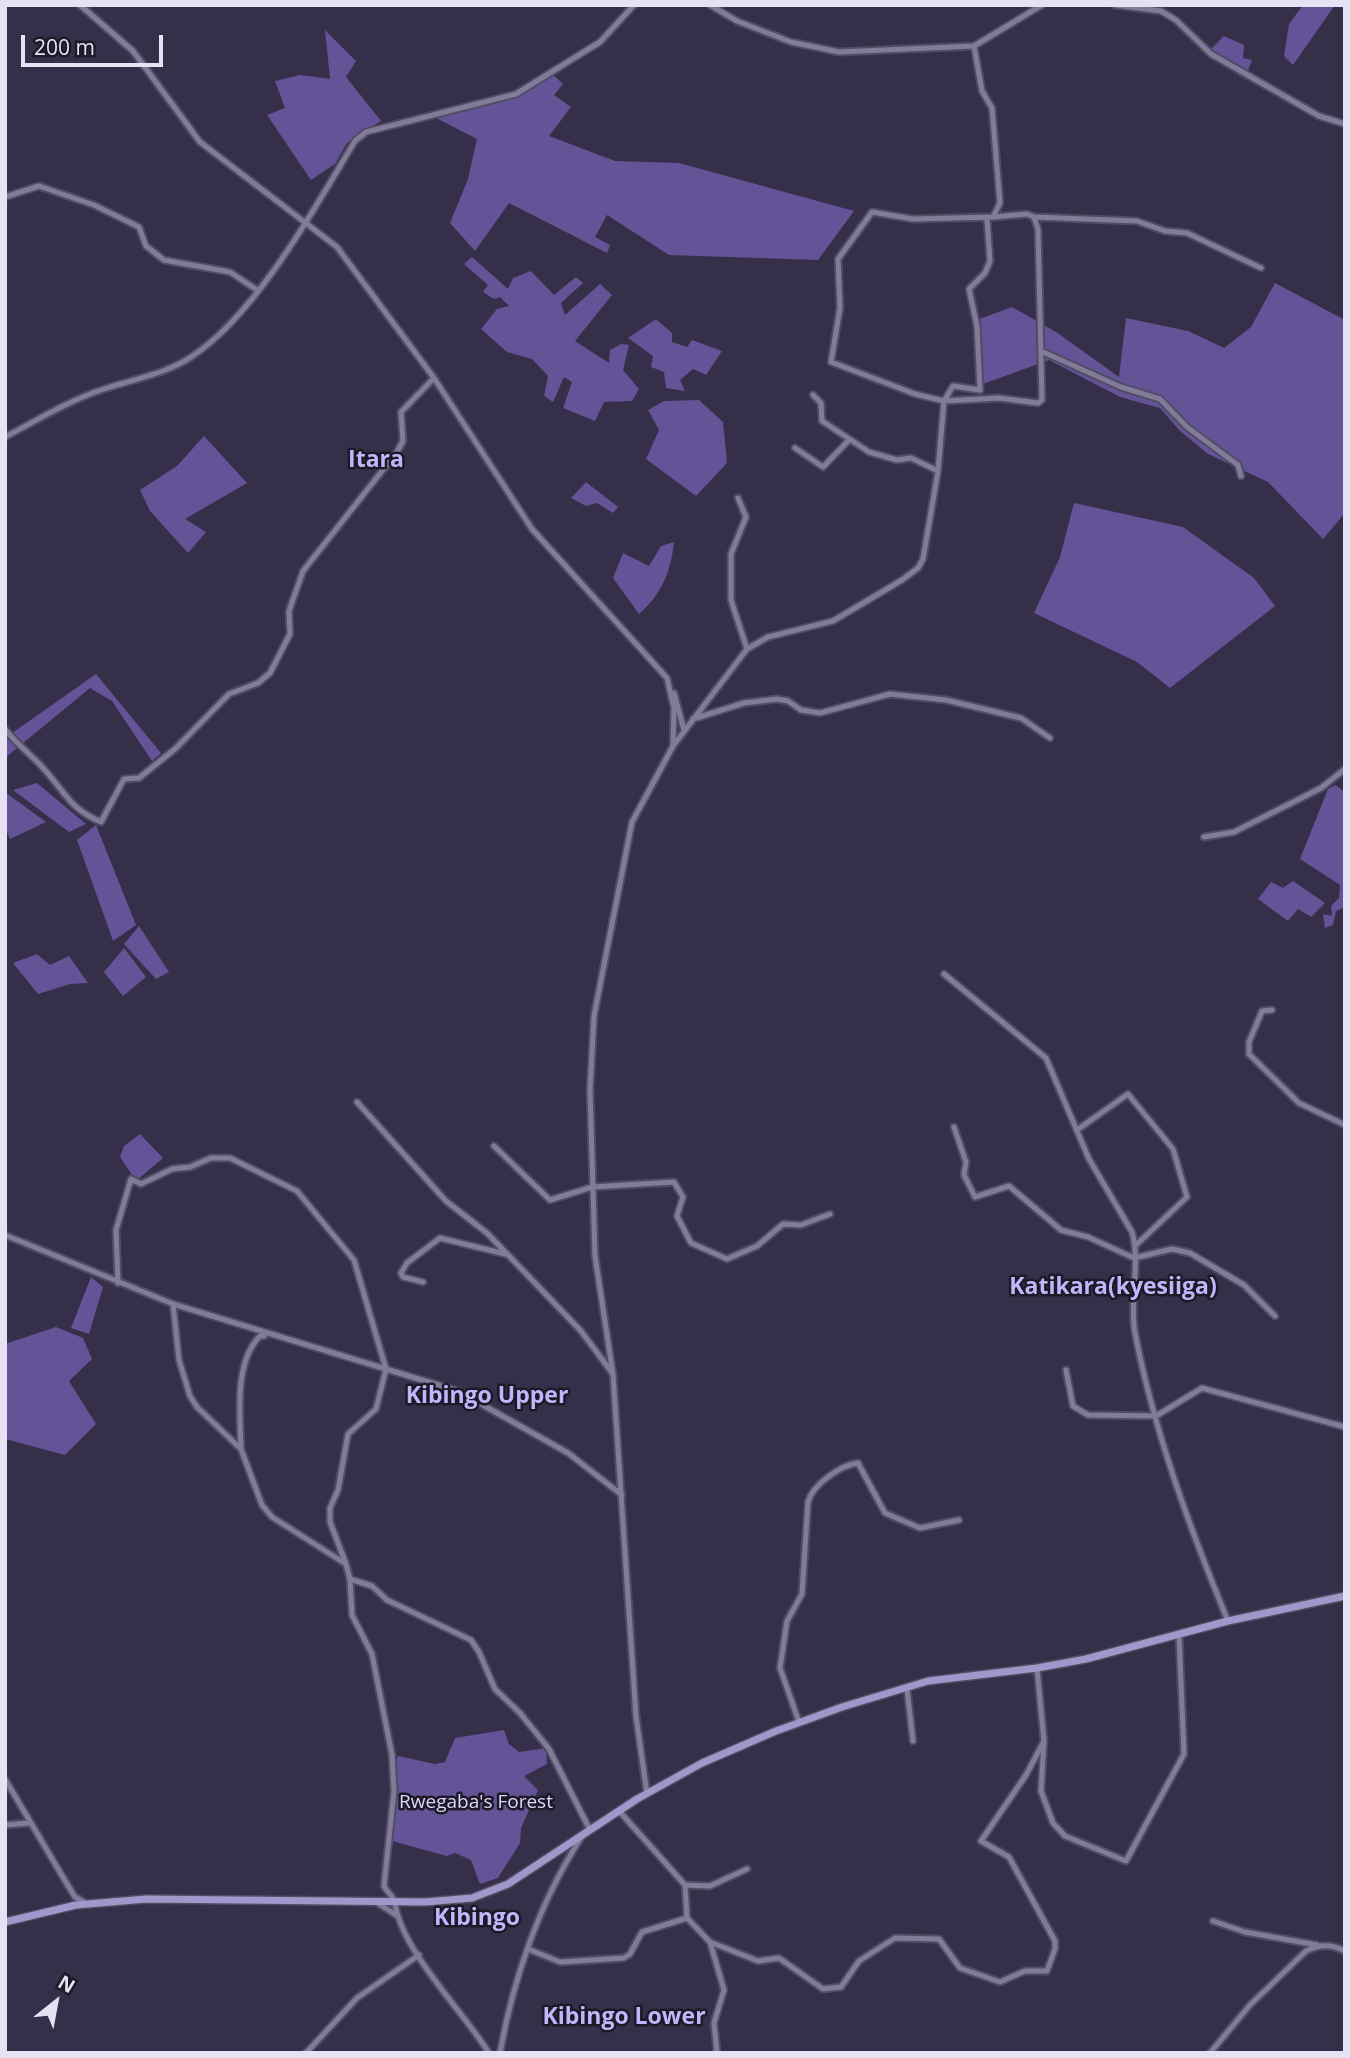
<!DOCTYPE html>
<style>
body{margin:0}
#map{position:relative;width:1350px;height:2058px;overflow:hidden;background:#352f4a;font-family:"Open Sans",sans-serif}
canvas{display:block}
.frame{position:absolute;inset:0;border:7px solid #e5e2f4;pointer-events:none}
.north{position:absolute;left:21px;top:1967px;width:70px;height:70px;-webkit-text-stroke:5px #1c1a26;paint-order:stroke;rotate:31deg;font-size:19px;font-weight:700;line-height:28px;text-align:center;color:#e5e2f4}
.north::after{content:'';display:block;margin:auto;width:24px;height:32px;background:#e5e2f4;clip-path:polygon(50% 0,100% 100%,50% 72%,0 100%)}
.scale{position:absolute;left:21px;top:35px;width:142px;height:32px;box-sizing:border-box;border:4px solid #e5e2f4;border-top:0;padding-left:9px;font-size:21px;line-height:24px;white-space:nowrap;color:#e5e2f4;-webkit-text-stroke:5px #1c1a26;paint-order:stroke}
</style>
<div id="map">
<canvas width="1350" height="2058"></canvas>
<div class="frame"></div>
<div class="north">N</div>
<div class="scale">200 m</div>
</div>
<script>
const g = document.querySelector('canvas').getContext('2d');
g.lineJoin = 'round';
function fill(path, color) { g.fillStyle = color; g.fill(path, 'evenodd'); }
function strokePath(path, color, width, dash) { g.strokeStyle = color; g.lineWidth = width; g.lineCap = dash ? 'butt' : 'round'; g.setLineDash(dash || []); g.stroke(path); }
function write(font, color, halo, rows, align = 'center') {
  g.font = font + ' "Open Sans",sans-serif'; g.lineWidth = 5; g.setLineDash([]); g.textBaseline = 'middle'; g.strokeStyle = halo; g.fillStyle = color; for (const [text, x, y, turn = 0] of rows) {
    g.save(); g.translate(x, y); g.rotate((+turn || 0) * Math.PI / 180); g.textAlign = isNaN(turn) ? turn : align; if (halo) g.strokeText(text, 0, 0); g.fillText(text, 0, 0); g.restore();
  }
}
const forest = new Path2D(`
 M1303,5H1335L1293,65L1284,56L1289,24Z
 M325,30L356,61L346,77L381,121L347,143L335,164L311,180L267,115L285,108L275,81L300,75L330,79Z
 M1224,36L1244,45L1243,58L1252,60L1245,79L1205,55Z
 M550,72L563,84L554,95L571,107L549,136L615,161L679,163L854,211L818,260L669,255L607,215L595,237L610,245L607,253L509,203L475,251L450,223L468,179L477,139L438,119L442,111L514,94Z
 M472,257L508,289L513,278L531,271L554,295L576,277L583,283L561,303L565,315L600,284L612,295L575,341L609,363L610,350L621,344L629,345L623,370L639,389L632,401L604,402L595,421L563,408L572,382L564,377L553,402L544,396L548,376L532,359L507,352L481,329L497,309L509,306L500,297L494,299L483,292L488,285L464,264Z
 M1275,283L1345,320V513L1323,539L1268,482L1208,454L1180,431L1160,408L1120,397L1049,360L983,384L974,321L1012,307L1056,332L1119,377L1126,318L1188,331L1224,348L1251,327Z
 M656,319L672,333V342L687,347L692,340L722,351L706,375L693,369L680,380L685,391L666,388L664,372L651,367L653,356L628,338Z
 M699,400L723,422L727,463L696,496L646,459L659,430L648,410L664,401Z
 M204,436L247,483L185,519L206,532L188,553L150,511L140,490L177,466Z
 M586,482L618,507L613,513L597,503L586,506L571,498Z
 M1074,503L1183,527L1254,578L1275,606L1170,688L1137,662L1034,613L1060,557Z
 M674,542C671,571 662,594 639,614L613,578L623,553L649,566L661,546Z
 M96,674L161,753L152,761L112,701L90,688L5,758V738Z
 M37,783L86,824L69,832L13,790Z
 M1335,785L1345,792V907L1336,911L1333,925L1325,928L1323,914L1332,916L1331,906L1339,898L1340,885L1300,859L1328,789Z
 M5,792L46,822L10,839L5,827Z
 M96,825L136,925L113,941L77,840Z
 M1293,881L1325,903L1311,917L1298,909L1288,921L1258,899L1271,882L1283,888Z
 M139,926L169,972L156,979L124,944Z
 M124,948L146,977L123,996L104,972Z
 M37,954L50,965L69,956L88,983L70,984L38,994L13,963Z
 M140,1134L163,1158L136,1181L120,1157L124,1146Z
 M91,1277L103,1287L89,1334L71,1328Z
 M56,1327L83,1338L92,1359L69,1381L96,1424L65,1455L5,1439V1344Z
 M504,1730L509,1744L519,1752L546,1748L547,1764L524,1776L538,1790L521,1828L520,1843L498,1878L480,1884L471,1860L455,1853L447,1856L392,1841L397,1793L393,1771L398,1756L435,1764L445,1762L455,1738Z`);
const minor = new Path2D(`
 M80,5L133,51L200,142L337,247L434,378L532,529L667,678L674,708L673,746L632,822L594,1016L590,1090L595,1256L613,1374L636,1716L647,1794
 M710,5L737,21L791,42L839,52L974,46L1042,5
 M1115,5L1161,11L1176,20L1211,54L1319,116L1345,124
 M5,197L39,186L94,205L139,227L146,246L164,260L230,272L257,290
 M1034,217L1137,221L1165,231L1187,233L1261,268
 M987,219L990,261L985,273L969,289L977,326L980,390L953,386L944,401L999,398L1038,403L1042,400L1038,229L1034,217L1027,214L993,217
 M1041,351L1121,387L1160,399L1187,427L1238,465L1241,476
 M813,395L821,403L822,421L869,452L897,460L911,458L938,471
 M5,437C36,421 68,401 101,390C130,380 166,374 191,357C257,314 315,207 355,141L366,132L516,94L600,42L634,5
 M795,448L823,467L849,440
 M738,498L746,517L731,554V600L747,649
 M674,693L684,730
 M693,719L744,703L777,699L788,701L801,710L820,713L890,694L946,700L1021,718L1050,738
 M5,729C17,745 32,755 44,769C66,793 69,808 101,822L124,779L139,778L175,749L229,694L258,683L270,673L290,634L289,611L303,571L397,452L403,441L401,412L434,378
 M673,746L747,649L768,637L833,621L902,580L918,568L923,559L938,471L944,401L915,394L831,362L840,308L838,259L872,212L913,219L993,217L1000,203L992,108L982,91L974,46
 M1204,837L1234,832L1321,788L1345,769
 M944,974L1046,1058L1089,1159L1132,1232C1141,1262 1129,1301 1135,1333C1154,1431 1190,1529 1228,1621
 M1272,1010L1262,1011L1249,1042V1054L1299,1103L1345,1125
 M357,1102L446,1201L487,1233L581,1331L613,1374
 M954,1127L966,1162L964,1175L975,1197L1009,1186L1061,1230L1088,1237L1134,1258L1172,1249L1190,1253L1244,1285L1275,1316
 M1077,1130L1128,1094L1173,1149L1187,1197L1136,1245
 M494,1146L550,1200L592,1187L674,1182L683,1197L677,1216L691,1243L727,1259L757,1246L783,1224L801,1225L830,1214
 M5,1235L173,1304L458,1391L568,1453L622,1495
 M423,1282L403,1277L401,1273L407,1263L440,1238L505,1254
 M118,1283L116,1230L131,1179L141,1184L172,1169L190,1167L211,1158H230L297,1191L354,1260L386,1369L376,1409L348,1434L338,1490L330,1508V1522L346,1564
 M173,1304L179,1360L190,1396L197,1407L241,1449L262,1505L272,1517L346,1564L350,1579L352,1615L372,1654L392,1755L394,1791L384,1886C387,1892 395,1898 395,1903C401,1950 463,2011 489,2053
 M1066,1370L1073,1406L1088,1415L1156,1416L1202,1388L1345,1427
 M241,1449C240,1414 234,1362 260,1336H264
 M350,1579L372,1586L387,1600L471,1640L479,1652L495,1689L520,1713L549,1749L590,1830
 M1037,1668L1044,1741L1041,1791L1053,1823L1065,1836L1126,1861L1184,1754L1179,1635
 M907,1689L913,1741
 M799,1722L780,1668L787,1621L802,1594L808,1502C813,1484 841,1465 858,1463L885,1513L920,1528L959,1520
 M5,1779L67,1884L75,1897L87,1904
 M620,1812L685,1885L710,1886L747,1869
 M5,1825L29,1823
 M685,1885L687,1918L710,1942L758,1961L779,1958L823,1989L841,1987L859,1961L895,1938L939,1939L960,1968L1000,1982L1025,1971H1047L1055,1949V1941L1009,1857L981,1841L1026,1775L1044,1741
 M376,1902L396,1915
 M1213,1921L1245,1932L1317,1945
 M710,1942L724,1990L714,2023L717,2053
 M528,1949L560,1962L624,1958L630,1954L642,1932L687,1918
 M306,2053L357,1998L419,1955
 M500,2053C513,1979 540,1901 581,1838
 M1210,2053L1250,2005L1306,1951C1320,1944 1331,1944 1345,1951`);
const major = new Path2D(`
 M5,1922L76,1905L146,1899L425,1902L472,1898L508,1884L637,1799L702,1763L776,1731L842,1707L928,1681L1037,1668L1086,1659L1228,1621L1345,1596`);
const parkNames = [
 ["Rwegaba's Forest",476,1803]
];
const quarterNames = [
 ["Itara",376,460],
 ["Katikara(kyesiiga)",1113,1287],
 ["Kibingo Upper",487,1396],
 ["Kibingo",477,1918],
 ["Kibingo Lower",624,2017]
];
fill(forest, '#645397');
strokePath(minor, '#514c63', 9);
strokePath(major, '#514c63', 10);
strokePath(minor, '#817b9a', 5);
strokePath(major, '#a297cb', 7);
write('19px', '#ded6fe', '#1c1a26', parkNames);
write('bold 23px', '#c3b4fb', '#1c1a26', quarterNames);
</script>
